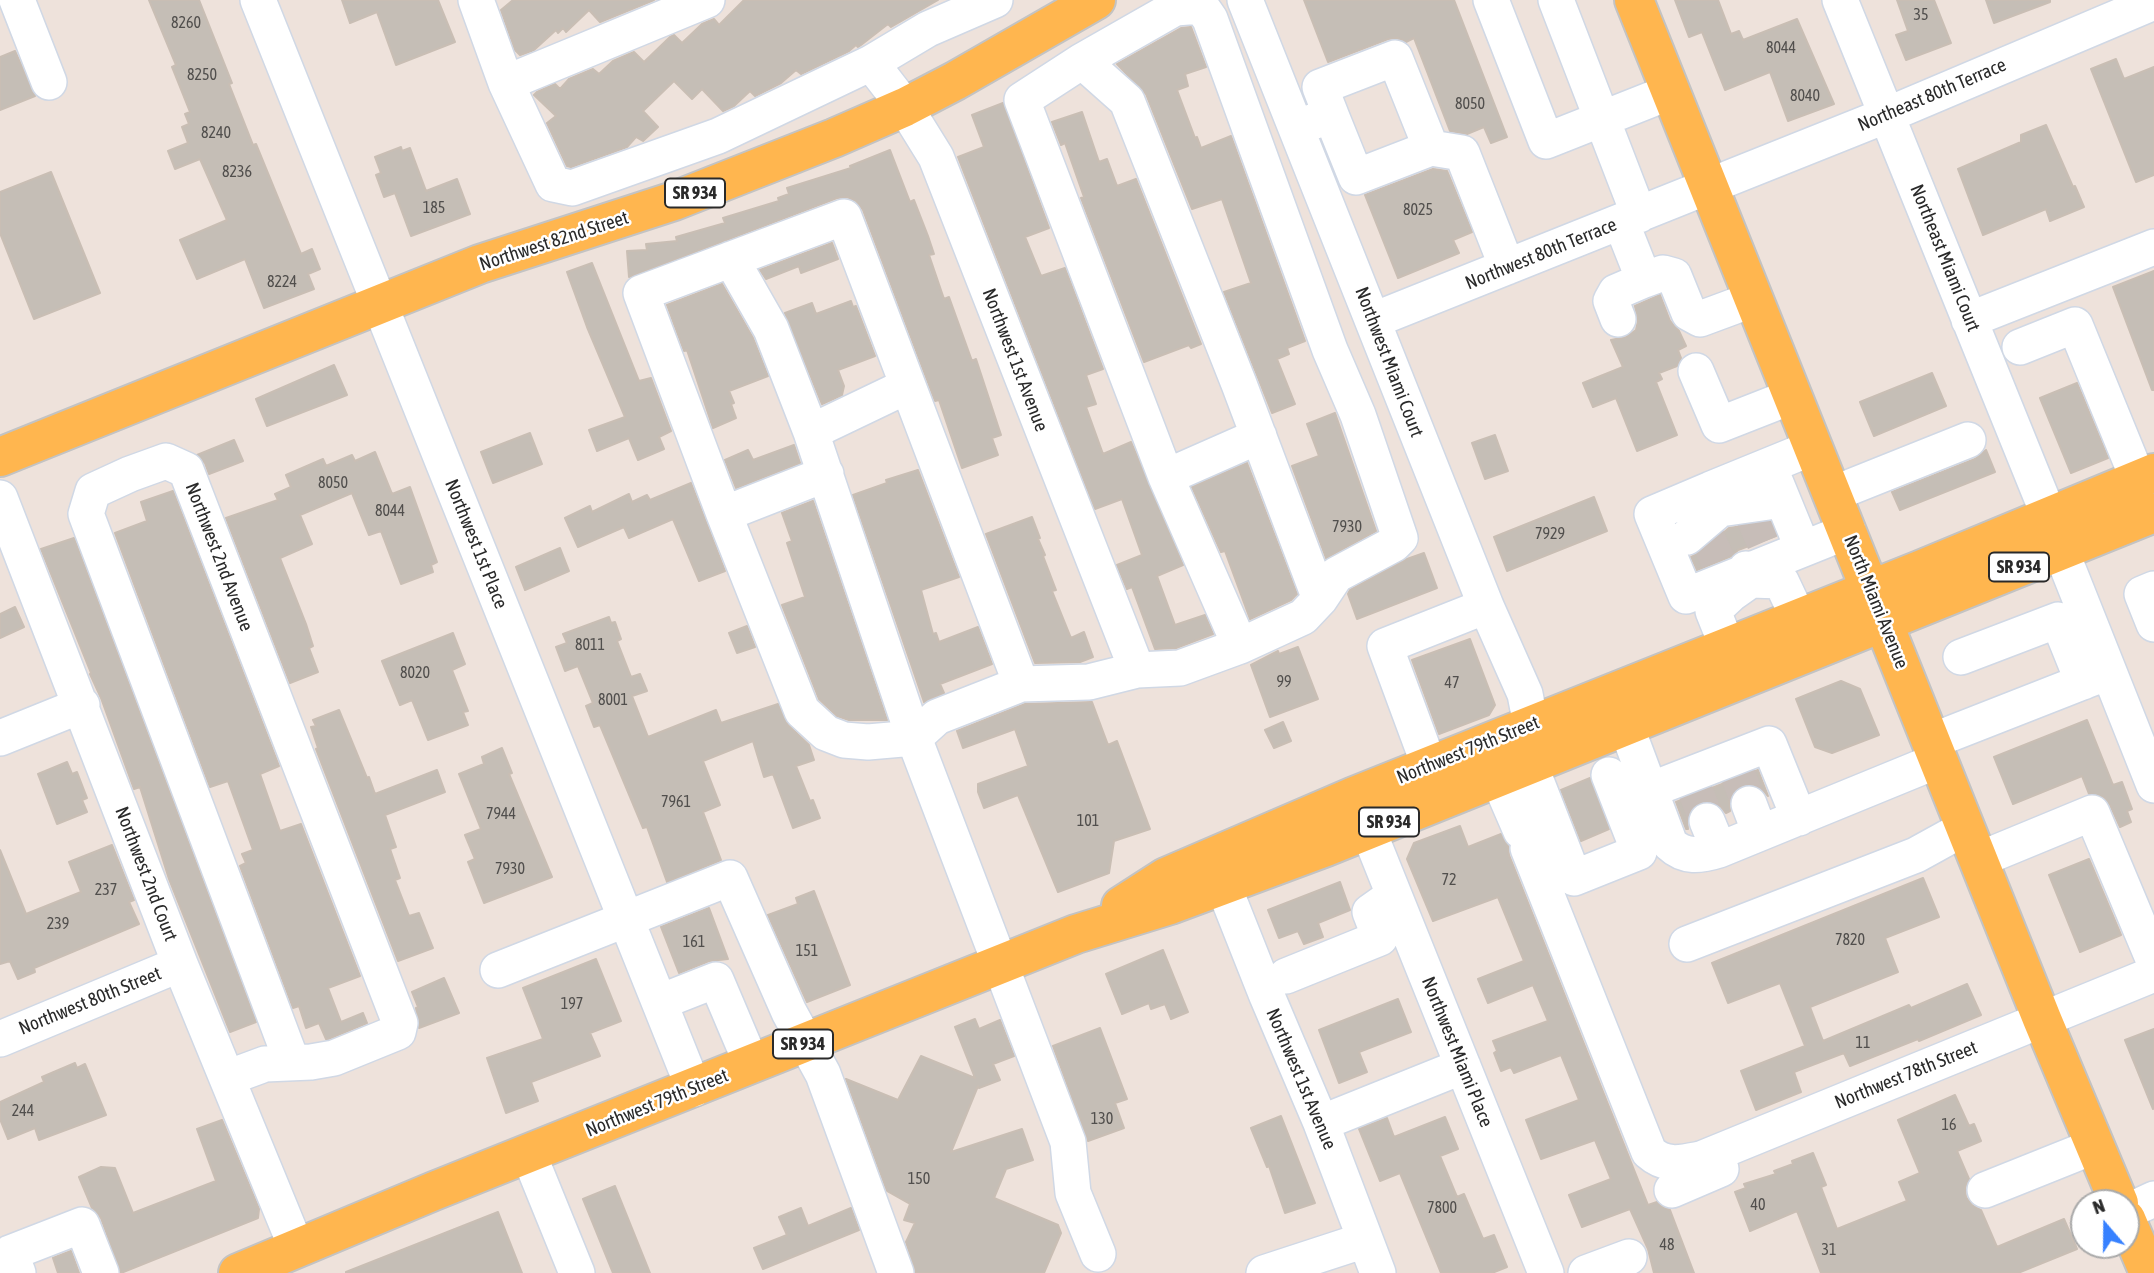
<!DOCTYPE html>
<style>
body{margin:0}
#map{position:relative;width:2154px;height:1273px;overflow:hidden;background:#eee2db;font-family:"Asap Condensed",sans-serif}
canvas{display:block}
.north{position:absolute;left:2070px;top:1189px;width:70px;height:70px;box-sizing:border-box;background:#fff;border:2px solid #aaa;border-radius:50%;rotate:340deg;font-size:19px;font-weight:700;line-height:28px;text-align:center;color:#2a2a2a}
.north::after{content:'';display:block;margin:auto;width:24px;height:32px;background:#3781ff;clip-path:polygon(50% 0,100% 100%,50% 72%,0 100%)}
</style>
<div id="map">
<canvas width="2154" height="1273"></canvas>
<div class="north">N</div>
</div>
<script>
const g = document.querySelector('canvas').getContext('2d');
g.lineJoin = 'round';
function fill(path, color) { g.fillStyle = color; g.fill(path, 'evenodd'); }
function strokePath(path, color, width, dash) { g.strokeStyle = color; g.lineWidth = width; g.lineCap = dash ? 'butt' : 'round'; g.setLineDash(dash || []); g.stroke(path); }
function write(font, color, halo, rows, align = 'center') {
  g.font = font + ' "Asap Condensed",sans-serif'; g.lineWidth = 5; g.setLineDash([]); g.textBaseline = 'middle'; g.strokeStyle = halo; g.fillStyle = color; for (const [text, x, y, turn = 0] of rows) {
    g.save(); g.translate(x, y); g.rotate((+turn || 0) * Math.PI / 180); g.textAlign = isNaN(turn) ? turn : align; if (halo) g.strokeText(text, 0, 0); g.fillText(text, 0, 0); g.restore();
  }
}
const building = new Path2D(`
 M149,0H199L232,83L229,84L253,145L256,144L301,254L312,249L320,269L308,274L314,289L264,308L245,259L197,279L180,240L227,220L200,159L175,169L168,151L188,143L182,127L189,124L185,114L190,112L172,67L176,65Z
 M342,0H438L455,42L396,65L377,12L350,23Z
 M513,0H654L600,22L589,10L566,32L563,28L558,33L556,30L534,50L520,55L515,50L501,10Z
 M744,0H938L891,27L888,24L861,45L858,47L856,45L849,51L801,74L796,70L781,83L755,96L750,91L734,106L723,111L702,89L692,99L674,81L643,111L658,127L643,141L636,137L627,147L571,167L567,166L547,123L556,116L534,95L537,92L555,84L560,89L569,79L593,69L599,74L613,61L634,52L644,62L670,37L674,35L682,43L702,24L714,19L719,25Z
 M1304,0H1454L1507,137L1491,143L1484,127L1467,134L1450,131L1414,38L1406,42L1397,38L1388,39L1328,62Z
 M1675,0H1718L1731,34L1739,31L1743,40L1797,19L1834,104L1788,121L1770,72L1725,90L1702,32L1689,37Z
 M1897,0H1934L1951,43L1906,60L1896,35L1908,31Z
 M1986,0H2050V2L1994,23Z
 M1191,27L1206,67L1185,74L1188,86L1177,90L1195,138L1197,137L1201,148L1231,136L1305,341L1287,348L1289,354L1277,359L1295,404L1272,413L1224,292L1251,283L1222,199L1192,209L1146,94L1117,64L1181,28Z
 M15,51L35,96L0,110V57Z
 M2116,59L2124,79L2154,67V175L2136,182L2091,69Z
 M1003,103L1049,228L1025,237L1041,276L1065,268L1103,369L1086,375L1096,404L1086,407L1103,454L1131,442L1183,565L1157,576L1175,625L1205,615L1213,634L1176,648L1155,649L1132,587L1127,589L1117,565L1142,555L1122,499L1095,509L958,157L984,147L972,115Z
 M1082,112L1099,162L1107,159L1117,186L1136,179L1201,344L1191,348L1189,345L1144,362L1081,198L1084,197L1065,143L1061,145L1052,122Z
 M2046,125L2073,187L2075,186L2084,207L2050,221L2046,209L1983,235L1958,169L2021,142V135Z
 M401,147L402,151L410,148L426,191L457,179L470,214L411,236L395,193L384,197L376,175L381,173L375,157Z
 M890,150L910,202L914,200L928,236L934,254L929,255L944,299L949,297L972,361L976,359L1001,435L992,438L998,455L962,468L939,400L935,401L863,210L856,201L847,197L837,198L629,277L627,251L647,250L646,244L677,241L676,237L725,223L723,218L779,201L778,198L789,194L787,188L851,168L850,166Z
 M1433,169L1447,171L1472,232L1453,240L1459,253L1398,278L1365,195Z
 M51,172L100,293L34,319L0,233V192Z
 M832,243L838,259L801,273L799,266L766,279L760,270Z
 M592,263L639,381L651,378L671,431L659,437L664,449L638,460L629,438L597,451L589,430L625,417L587,327L567,272Z
 M2154,271V390H2152L2113,287Z
 M722,284L753,338L768,376L729,391L734,403L731,404L736,418L713,428L687,350L684,351L667,305Z
 M1660,295L1670,321L1679,331L1686,346L1678,350L1681,358L1677,366L1659,373L1662,379L1656,382L1677,435L1637,451L1616,398L1593,407L1583,383L1623,367L1611,340L1626,337L1636,330L1638,321L1635,306Z
 M851,301L853,307L856,306L875,356L838,370L844,386L842,395L822,404L785,313L812,303L816,314Z
 M334,365L347,395L267,426L256,399Z
 M1932,373L1946,406L1874,436L1860,402Z
 M2077,383L2108,458L2071,473L2040,398Z
 M1335,413L1376,531L1326,558L1292,466L1319,456L1307,424Z
 M530,433L542,464L493,483L481,452Z
 M1495,435L1508,471L1485,479L1472,443Z
 M234,440L243,461L209,474L205,463L197,455Z
 M794,445L800,463L736,488L725,460L748,450L753,460Z
 M1986,450L1995,472L1900,510L1892,492L1975,459Z
 M375,452L392,494L410,487L437,562L431,565L433,572L401,584L381,531L369,535L352,493L300,515L312,544L280,558L306,624L313,646L309,648L318,672L290,683L226,518L278,500L275,494L291,487L286,475L323,459L326,466L352,455L355,461Z
 M1247,463L1297,594L1291,600L1250,619L1225,551L1221,552L1192,487Z
 M918,470L959,577L921,590L933,634L936,633L939,642L978,627L992,664L940,684L944,693L924,702L853,495L887,483L886,480Z
 M691,483L725,571L699,581L673,519L629,538L624,527L578,547L565,518L590,506L592,512L629,494L632,502L647,495L650,500Z
 M173,491L279,766L260,774L280,831L301,824L360,976L328,988L341,1022L363,1013L367,1023L328,1039H326L319,1023L306,1028L299,1006L293,1008L240,866L246,863L242,854L253,850L228,781L210,787L115,533L147,521L141,502Z
 M1594,497L1607,531L1507,571L1494,537Z
 M813,501L887,720H849L837,716L819,699L782,605L805,597L787,543L792,541L782,513Z
 M1032,517L1040,538L1038,539L1045,555L1043,556L1056,590L1052,591L1071,638L1084,632L1093,657L1080,662L1035,663L986,534Z
 M1770,522L1776,536L1738,550L1732,556L1697,570L1691,557L1700,552L1729,528Z
 M74,538L256,1022L230,1032L169,879L140,787L134,789L101,698L90,674L91,673L41,549Z
 M560,548L569,571L525,590L516,567Z
 M1424,553L1437,588L1357,619L1348,594L1350,590L1407,559Z
 M15,607L24,627L0,638V614Z
 M609,617L611,623L615,622L621,639L617,641L631,677L640,674L647,691L632,696L648,737L716,710L721,723L778,704L788,725L809,745L814,760L796,766L810,801L813,800L820,818L793,828L773,774L764,777L753,741L703,761L720,805L703,812L721,860L667,882L647,827L643,828L600,725L594,727L586,706L593,703L578,666L565,671L556,647L567,643L563,634Z
 M747,626L755,647L737,653L729,633Z
 M453,633L465,664L452,670L468,711L463,712L468,725L428,740L412,700L400,705L382,661Z
 M1470,639L1495,705L1489,715L1439,734L1412,660Z
 M1298,647L1318,699L1270,717L1251,665L1278,651L1279,654Z
 M1841,681L1860,689L1879,735L1832,753L1815,747L1796,699Z
 M1092,702L1108,745L1117,741L1150,829L1114,841L1109,873L1058,892L1018,795L984,808L978,792V784L1028,766L1015,729L963,748L957,731L1025,704Z
 M339,710L367,778L369,777L375,794L437,770L445,792L385,815L396,847L390,849L400,878L395,880L409,916L419,913L433,948L398,961L316,749L318,748L311,727L316,726L313,720Z
 M2087,720L2113,785L2122,782L2132,809L2127,811L2131,822L2120,827L2110,805L2104,797L2089,794L2082,776L2013,804L1994,757Z
 M1283,722L1291,741L1274,748L1265,730Z
 M502,748L512,773L509,774L552,877L484,903L468,862L475,859L465,835L481,829L459,774L484,764L482,757Z
 M67,762L72,774L77,772L87,798L82,800L87,812L57,824L38,774Z
 M1758,770L1768,796L1761,788L1752,784L1741,786L1734,791L1729,800L1730,811L1726,813L1720,806L1710,801L1699,803L1691,809L1687,819L1688,829H1686L1676,802Z
 M1590,778L1609,829L1581,841L1561,790Z
 M1460,826L1468,847L1501,834L1508,846L1509,855L1648,1205L1657,1202L1661,1206L1670,1210L1694,1273H1654L1648,1249L1630,1209L1582,1227L1569,1195L1611,1179L1595,1140L1541,1159L1526,1120L1579,1100L1561,1055L1514,1073L1511,1067L1501,1071L1494,1053L1497,1051L1493,1041L1548,1021L1533,985L1488,1003L1478,979L1524,961L1498,897L1433,921L1407,859L1414,843Z
 M112,845L134,900L129,902L139,924L34,968L35,972L18,979L10,961L0,964V850L26,914L81,892L69,862Z
 M2089,859L2121,935L2080,952L2049,875Z
 M1923,878L1939,917L1885,938L1898,972L1810,1007L1823,1041L1909,1005L1911,1008L1967,984L1981,1015L1919,1041L1918,1039L1850,1066L1844,1053L1794,1072L1801,1092L1756,1110L1741,1071L1805,1046L1780,983L1728,1003L1712,963Z
 M1340,882L1350,910L1318,923L1323,937L1304,944L1298,931L1279,938L1268,910Z
 M814,891L850,985L807,1002L768,915L798,904L796,898Z
 M709,908L728,959L709,961L679,973L661,927Z
 M1163,950L1188,1012L1171,1019L1165,1004L1151,1009L1149,1003L1122,1014L1106,974Z
 M596,959L621,1021L590,1033L600,1056L531,1082L538,1101L506,1113L487,1058L543,1039L523,988Z
 M444,978L459,1013L419,1028L416,1008L418,1007L412,992Z
 M1398,999L1411,1032L1359,1052L1367,1072L1339,1083L1319,1030Z
 M975,1019L979,1029L1000,1020L1014,1056L993,1064L1000,1080L979,1088L978,1086L951,1152L1022,1129L1033,1160L1006,1169L994,1198L1058,1225L1061,1233L1044,1273H916L906,1242L915,1223L904,1220L910,1204L887,1191L846,1079L898,1100L921,1056L975,1078L955,1027Z
 M1100,1028L1127,1099L1115,1103L1124,1128L1088,1141L1053,1046Z
 M2154,1029V1108L2153,1109L2125,1040Z
 M75,1063L77,1068L85,1064L106,1115L39,1140L35,1128L8,1139L0,1119V1102L44,1082L42,1077Z
 M1955,1095L1969,1126L1974,1124L1981,1141L1957,1151L1969,1179L1965,1188L1966,1197L1972,1205L1981,1210L1997,1247L2064,1219L2077,1249L2018,1273H1821L1797,1211L1750,1231L1735,1192L1746,1188L1744,1184L1776,1174L1774,1171L1793,1164L1792,1161L1813,1153L1826,1185L1821,1187L1837,1229L1907,1201L1899,1182L1920,1173L1898,1120Z
 M1281,1116L1315,1203L1285,1213L1269,1166L1267,1167L1251,1128Z
 M1445,1117L1458,1149L1440,1156L1457,1197L1464,1194L1483,1239L1494,1235L1507,1267L1492,1273H1441L1400,1173L1380,1181L1359,1129L1387,1118L1394,1137Z
 M222,1120L259,1209L258,1218L121,1273L101,1218L92,1208L79,1177L101,1167L115,1168L133,1213L216,1181L197,1129Z
 M615,1186L650,1273H613L583,1199Z
 M801,1208L808,1226L851,1208L859,1230L763,1269L754,1248L787,1235L779,1217Z
 M498,1212L522,1273H346V1272Z
 M71,1251L79,1273H58L53,1258Z`);
const minorTunnel = new Path2D(`
 M1750,510L1764,542
 M1704,530L1718,561
 M1735,767L1749,804
 M1693,785L1707,821`);
const minor = new Path2D(`
 M17,0L49,82
 M258,0L694,1089
 M476,0L506,83L553,184L572,188L718,136L871,63L928,29L995,0
 M1245,0L1486,606L1525,694L1531,725
 M1491,0L1546,141L1670,92
 M1556,0L1639,215
 M1840,0L2049,516
 M1082,61L1127,101L1239,384L1320,599
 M871,63L905,107L936,157L1137,670
 M506,83L707,0
 M1331,115L1356,177L1431,148
 M1296,128L1331,115L1320,87L1395,58L1431,148L1462,153L1507,267
 M1621,222L1644,280L1663,273L1674,276L1689,313L1700,319L1754,299
 M731,259L771,329L811,432L914,738L1068,1142L1073,1193L1098,1254
 M1618,319L1611,301L1616,292L1644,280
 M1374,320L1887,115L2154,2
 M1969,320L2154,247
 M2020,347L2075,325L2138,479
 M1696,371L1719,425L1793,396
 M811,432L907,386
 M1771,471L1803,549
 M1166,477L1259,436
 M1711,489L1652,514L1686,596L1848,531
 M1833,494L1968,440
 M0,498L180,964L297,1249
 M1720,509L1711,489L1814,447
 M724,514L826,474
 M1687,537L1720,509L1769,502
 M2061,551L2154,785
 M1746,569L1751,580L1781,581L1798,617
 M2154,589L2142,594L2154,624
 M1727,646L1713,611L1731,594L1748,582
 M1961,657L2058,620L2083,682
 M1021,684L844,217L641,293L724,514L802,711L826,733L844,740L868,742L914,738L937,717L1021,684L1089,682L1137,670L1180,668L1240,646L1303,617L1320,599L1336,575L1394,544L1400,538L1358,415L1330,350L1210,19L1201,6L1175,8L1082,61L1022,100L1166,477L1240,646
 M1626,726L1670,844C1685,858 1700,856 1719,850L1939,760
 M0,738L82,705
 M1932,741L2108,672
 M1429,765L1385,646L1486,606
 M1530,765L1574,878L1639,852L1609,775
 M1498,778L1521,831
 M1650,790L1769,744L1799,818
 M1749,804L1760,833
 M1707,821L1719,850
 M1368,830L1546,1273
 M1528,848L1649,1152C1666,1167 1680,1163 1701,1159L2154,974
 M1978,860L2092,813L2154,961
 M1223,885L1267,996L1321,1123L1378,1273
 M1687,944L1916,855L1965,828
 M498,970L730,878L789,1012L823,1074L896,1273
 M1286,976L1380,938L1370,912L1394,895
 M660,1002L716,980L752,1065
 M0,1039L180,964
 M227,1078L265,1064L311,1062L334,1058L398,1032L400,1023L186,470L166,461L130,474L93,491L86,514L292,1062
 M1321,1123L1463,1066
 M529,1155L577,1273
 M1672,1190L1721,1169
 M1985,1190L2095,1146
 M2126,1212L2154,1199
 M18,1273L10,1253L82,1225L101,1273
 M1264,1273L1365,1240
 M1586,1273L1629,1257`);
const major = new Path2D(`
 M1634,0L2042,1019L2119,1203
 M0,457L480,264L674,201L834,138L905,107L955,81L1096,0
 M1121,906L1166,877L1352,797L1920,570L2154,473
 M2126,1219L2149,1273
 M238,1273L434,1191L1076,934L1170,905L1326,847L2154,513`);
const numberNames = [
 ["35",1921,15],
 ["8260",186,23],
 ["8044",1781,48],
 ["8250",202,75],
 ["8040",1805,96],
 ["8050",1470,104],
 ["8240",216,133],
 ["8236",237,172],
 ["185",434,208],
 ["8025",1418,210],
 ["8224",282,282],
 ["8050",333,483],
 ["8044",390,511],
 ["7930",1347,527],
 ["7929",1550,534],
 ["8011",590,645],
 ["8020",415,673],
 ["99",1284,682],
 ["47",1452,683],
 ["8001",613,700],
 ["7961",676,802],
 ["7944",501,814],
 ["101",1088,821],
 ["7930",510,869],
 ["72",1449,880],
 ["237",106,890],
 ["239",58,924],
 ["7820",1850,940],
 ["161",694,942],
 ["151",807,951],
 ["197",572,1004],
 ["11",1863,1043],
 ["244",23,1111],
 ["130",1102,1119],
 ["16",1949,1125],
 ["150",919,1179],
 ["40",1758,1205],
 ["7800",1442,1208],
 ["48",1667,1245],
 ["31",1829,1250]
];
const shields = [
 [695,193,60],
 [2019,567,60],
 [1389,822,60],
 [803,1044,60]
];
const shieldNames = [
 ["SR 934",695,193],
 ["SR 934",2019,567],
 ["SR 934",1389,822],
 ["SR 934",803,1044]
];
const streetNames = [
 ["Northeast 80th Terrace",1932,95,-23],
 ["Northwest 82nd Street",554,241,-18],
 ["Northwest 80th Terrace",1541,254,-22],
 ["Northeast Miami Court",1945,258,68],
 ["Northwest 1st Avenue",1015,360,69],
 ["Northwest Miami Court",1389,362,69],
 ["Northwest 1st Place",476,544,68],
 ["Northwest 2nd Avenue",219,557,69],
 ["North Miami Avenue",1876,602,68],
 ["Northwest 79th Street",1468,750,-22],
 ["Northwest 2nd Court",146,874,69],
 ["Northwest 80th Street",90,1001,-22],
 ["Northwest Miami Place",1457,1052,68],
 ["Northwest 78th Street",1906,1075,-22],
 ["Northwest 1st Avenue",1301,1079,67],
 ["Northwest 79th Street",657,1103,-22]
];
fill(building, '#c5beb6');
strokePath(building, '#c9beb4', 2);
strokePath(minorTunnel, '#c7bdb8', 35, [35, 18]);
strokePath(minor, '#d0d8e5', 38);
strokePath(major, '#c3c3c3', 42);
strokePath(minor, '#fff', 35);
strokePath(major, '#ffb64f', 38);
write('16px', '#514f4d', null, numberNames);
for (const [x, y, w] of shields) { const box = new Path2D(); box.roundRect(x - w / 2, y - 14.5, w, 29, 5); g.fillStyle = '#fff'; g.fill(box); strokePath(box, '#2a2a2a', 2); }
write('bold 18px', '#2a2a2a', null, shieldNames);
write('19px', '#2a2a2a', '#fff', streetNames);
</script>
